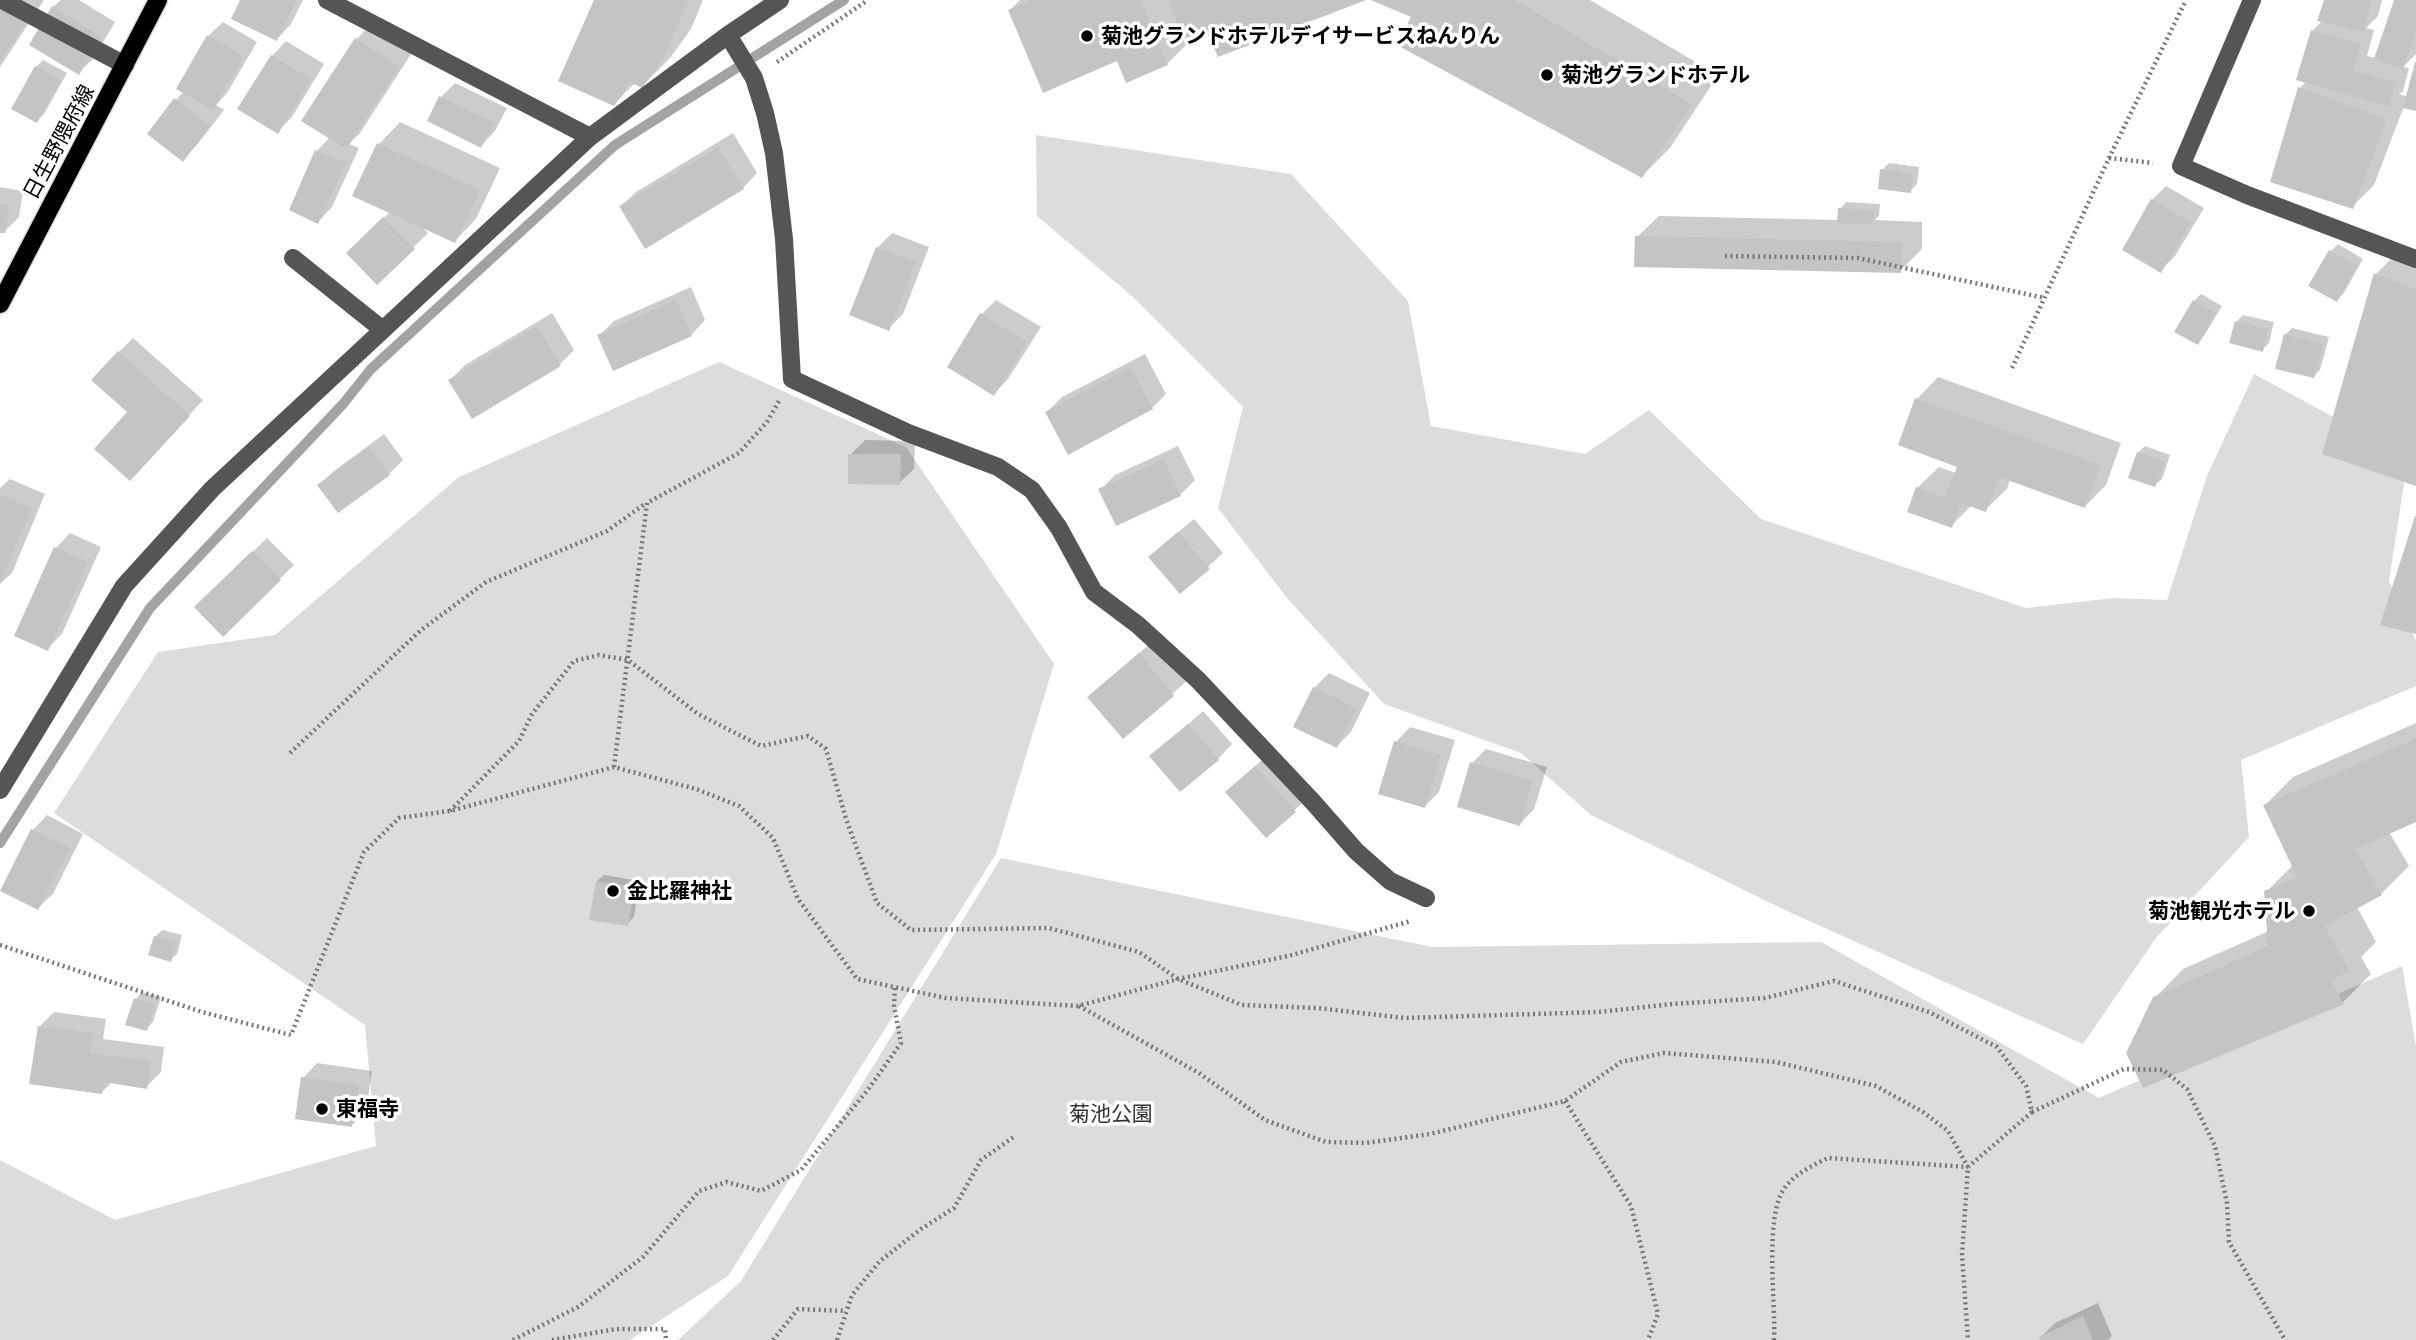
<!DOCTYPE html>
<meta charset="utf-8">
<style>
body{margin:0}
canvas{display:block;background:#fff}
</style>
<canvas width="2416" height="1340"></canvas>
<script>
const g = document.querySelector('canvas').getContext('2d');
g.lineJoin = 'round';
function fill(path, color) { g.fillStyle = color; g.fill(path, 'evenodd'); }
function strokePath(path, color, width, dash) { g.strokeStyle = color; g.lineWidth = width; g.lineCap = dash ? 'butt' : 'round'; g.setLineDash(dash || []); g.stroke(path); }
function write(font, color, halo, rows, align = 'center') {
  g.font = font + ' Commissioner,"Noto Sans JP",sans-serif'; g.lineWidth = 7; g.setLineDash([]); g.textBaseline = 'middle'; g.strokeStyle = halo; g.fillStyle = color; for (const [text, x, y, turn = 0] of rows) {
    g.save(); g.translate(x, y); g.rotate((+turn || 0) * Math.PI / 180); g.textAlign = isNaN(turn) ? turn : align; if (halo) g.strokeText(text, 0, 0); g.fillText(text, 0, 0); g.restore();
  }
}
const green = new Path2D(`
 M1036,135L1291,174L1408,301L1431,426L1585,454L1649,410L1761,519L2026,608L2114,598L2167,600L2207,476L2254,374L2352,427L2407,464L2389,581L2416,641V686L2241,760L2249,837L2156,938L2083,1044L1785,910L1591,815L1521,753L1384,704L1287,598L1218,508L1243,407L1133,297L1037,216Z
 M719,362L906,447L1054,664L996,854L728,1276L630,1340H0V1160L115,1220L376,1146L365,1025L54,813L158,652L275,635L459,477Z
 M1001,858L1432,947L1821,942L2099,1098L2402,966L2416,1046V1340H678L741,1281Z`);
const shadow = new Path2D(`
 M0,0H44L0,67Z
 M61,0H79L115,22L93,59L78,73L53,7Z
 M242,0H303L291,24L277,39Z
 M596,0H703L691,29L670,58L642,86L635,83L614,104Z
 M1020,0H1362L1209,33L1189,42L1167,64L1117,59L1010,10Z
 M1375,0H1590L1718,75L1670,148L1642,176L1413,17Z
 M2325,0H2382L2378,16L2366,28L2374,30L2367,56L2376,58L2396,0H2416V54L2403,67L2409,68L2403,91L2399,94L2408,97L2416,66V110L2404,106L2374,185L2352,207L2300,88L2307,81L2312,31L2322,21Z
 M223,22L257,42L227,93L216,105L224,110L197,145L183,159L176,100L184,91L208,36Z
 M371,24L413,51L360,133L349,144L359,148L332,207L318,222L317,151L330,137L304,120L357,39Z
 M286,41L324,64L292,117L278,131L272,56Z
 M43,60L67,73L44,114L37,121L36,67Z
 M455,83L507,108L495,131L481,146L441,97Z
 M400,122L500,168L476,219L455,241L420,225L428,233L377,283L348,253L391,211L355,195L379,144Z
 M733,133L757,173L743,188L621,206L636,192Z
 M1889,163L1919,167L1917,184L1910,191L1882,170Z
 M2166,186L2204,208L2175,256L2161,270L2152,200Z
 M0,187L23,191L19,217L4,232L0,231Z
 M1846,202L1880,204L1879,216L1875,220L1922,222V249L1900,271L1637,237L1659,216L1839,220L1840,209Z
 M892,233L929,247L903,314L888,329L877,248Z
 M2338,244L2363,259L2344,293L2337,300L2311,285L2331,251Z
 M2404,246L2416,251V484L2376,274Z
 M691,287L705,320L691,335H600L614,321Z
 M2201,294L2222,306L2204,336L2197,343L2177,331L2194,301Z
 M996,300L1041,327L1008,379L994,394L949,366L982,314Z
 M552,313L574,350L560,364L450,380L465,365Z
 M2243,315L2274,322L2269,343L2262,350L2236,322Z
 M2292,328L2329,337L2320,370L2313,377L2285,335Z
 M133,338L203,400L144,465L130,411L119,352Z
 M1145,354L1166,394L1152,408L1047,412L1062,397Z
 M1938,377L2121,443L2106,485L2085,506L2010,479L2007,489L1985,510L1972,505L1951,526L1917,488L1939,467L1956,473L1959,466L1917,399Z
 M384,434L403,460L389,474L319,485L334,471Z
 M865,440L915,441L914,469L899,483L850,455Z
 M1178,446L1195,480L1180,495L1117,524L1100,490L1115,475Z
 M2145,446L2170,455L2162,479L2155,485L2138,453Z
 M10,479L45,494L12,573L0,584V488Z
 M1194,519L1223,553L1180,592L1165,543Z
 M70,533L101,547L62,634L47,649L16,635L56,548Z
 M267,538L294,565L223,634L196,607Z
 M1154,640L1188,680L1123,737L1090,697Z
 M1329,673L1370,693L1351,732L1337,746L1295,726L1314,688Z
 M1203,711L1232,744L1218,759L1152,756Z
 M2416,723V821L2389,832L2409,866L2381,894L2357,907L2376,942L2361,957L2371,974L2343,1002L2155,998L2183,969L2269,931L2266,892L2293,865L2265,805L2293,777Z
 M1410,727L1455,740L1439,792L1425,806L1396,742Z
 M1486,749L1547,767L1534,809L1520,824L1472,763Z
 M1270,753L1309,796L1294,811L1242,778Z
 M47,815L83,834L53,894L38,908L2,890L33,830Z
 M604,875L640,881L634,917L627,924L597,881Z
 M162,930L182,935L177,954L170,960L155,937Z
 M142,992L161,997L153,1022L146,1029L136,999Z
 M54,1012L106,1019L103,1039L164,1047L161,1072L146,1087L112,1082L102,1092L40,1026Z
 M317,1063L372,1071L366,1111L351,1126L303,1078Z
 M2098,1303L2112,1336L2108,1340H2042L2041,1337L2055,1323Z`);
const stream = new Path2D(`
 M0,843L150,608L343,404L371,369L615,145L844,0`);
const building = new Path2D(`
 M0,0H22L35,8L0,62Z
 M240,0H297L277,41L231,19Z
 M594,0H689L663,59L642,88L630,82L614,106L558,81Z
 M1031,0H1140L1168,65L1126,83L1117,61L1043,93L1008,10Z
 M1168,0H1366L1218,57L1208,35L1186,45Z
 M1371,0H1515L1692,104L1642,178L1397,45L1411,17Z
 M2324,0H2372L2364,32L2317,21Z
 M2394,0H2416V34L2403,69L2374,59Z
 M52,6L102,37L79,75L29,45Z
 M2311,30L2361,44L2353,70L2396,83L2389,107L2296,80Z
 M207,35L244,56L213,110L176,89Z
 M355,38L400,66L346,149L301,121Z
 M271,55L311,79L278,134L237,109Z
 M2415,62H2416V111L2403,108Z
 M35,66L61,80L37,123L11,109Z
 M2298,87L2387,119L2353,209L2270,182Z
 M439,96L494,123L481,148L427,121Z
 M174,98L210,125L183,162L147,134Z
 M377,143L480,190L455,243L352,196Z
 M718,147L744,189L645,249L619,206Z
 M315,150L346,163L318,224L289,210Z
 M1880,169L1913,174L1911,193L1878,189Z
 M2151,199L2191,222L2161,273L2122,250Z
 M0,204L10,205L5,233H0Z
 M1838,208L1874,210L1873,225L1837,223Z
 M383,217L415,249L377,285L346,253Z
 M1635,236L1902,242L1901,273L1634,267Z
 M876,247L916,262L889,331L849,315Z
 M2329,250L2357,266L2337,302L2308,286Z
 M2374,273L2416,289V486L2322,454Z
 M676,300L692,336L613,371L597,335Z
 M2193,300L2216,313L2198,345L2174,332Z
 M980,313L1027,342L994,396L947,367Z
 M2235,321L2268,329L2263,352L2229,343Z
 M537,326L561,366L472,419L448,380Z
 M2284,334L2323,344L2314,378L2275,369Z
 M118,351L190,416L130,481L94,449L127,412L91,380Z
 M1130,367L1153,409L1068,455L1045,412Z
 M1915,398L2101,465L2085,508L1999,477L1986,512L1961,503L1952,528L1907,512L1916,487L1945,497L1957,467L1898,445Z
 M369,447L390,475L338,513L317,485Z
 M2137,452L2165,461L2155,487L2128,478Z
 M848,454H901L900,485L848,484Z
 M1164,459L1181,496L1116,526L1098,489Z
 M0,495L32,508L0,583Z
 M2415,516H2416V634L2380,625Z
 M1178,532L1210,569L1180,594L1148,557Z
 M54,547L88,562L48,651L14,636Z
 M252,551L281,580L223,637L194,607Z
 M1139,653L1174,696L1123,739L1087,697Z
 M1313,687L1357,708L1337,748L1293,727Z
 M1188,724L1219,760L1180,792L1149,756Z
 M2416,738V822L2355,849L2382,895L2325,926L2350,972L2331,980L2344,1004L2143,1088L2126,1053L2153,997L2268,946L2264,891L2297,877L2263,805Z
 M1394,741L1441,755L1425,808L1378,794Z
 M1470,762L1533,781L1520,826L1457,807Z
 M1255,766L1296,812L1266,838L1225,792Z
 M31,829L70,848L38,910L0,891Z
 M596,881L635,887L628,926L589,920Z
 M154,936L177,942L171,962L148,955Z
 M134,998L155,1004L147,1031L125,1025Z
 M38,1026L93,1033L90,1053L151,1061L147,1089L104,1082L102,1094L29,1084Z
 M301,1077L359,1085L352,1127L295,1119Z
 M2083,1316L2093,1340H2040L2039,1337Z`);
const path = new Path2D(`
 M777,62L868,0
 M2109,158L2153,163
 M1725,256L1858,258L2045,298
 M2012,368L2109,158L2186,0
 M290,753L421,630L486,582L607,531L646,503
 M614,767L647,503L739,453L767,422L779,401
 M450,811L519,741L532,714L574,661L599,655L628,660L698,714L761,746L808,736L826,749L846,819L877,903L911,930L1049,928L1139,952L1178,979L1242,1005L1317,1008L1405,1018L1599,1012L1672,1004L1765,998L1834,981L1929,1012L1997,1047L2026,1086L2032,1112L1968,1167L1962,1255L1968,1340
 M0,945L202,1012L291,1035L364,852L399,818L450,811L614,767L696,789L739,806L773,838L798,899L857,979L946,998L1078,1006L1178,979L1288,956L1411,921
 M1079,1006L1199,1073L1265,1120L1326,1142L1366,1143L1430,1134L1565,1101L1621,1062L1664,1053L1776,1062L1876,1086L1923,1112L1948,1131L1968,1167
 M1565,1101L1631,1206L1658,1314L1648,1340
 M2032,1112L2124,1069L2163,1070L2187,1089L2215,1146L2227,1203L2229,1242L2285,1340
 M513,1340L578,1307L643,1257L699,1191L727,1182L761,1191L801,1170L867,1091L901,1043L894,1006L895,987
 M552,1340L616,1329H665L666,1340
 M773,1340L798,1309L846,1311
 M837,1340L852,1295L880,1261L921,1229L954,1208L981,1160L1015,1136
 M1774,1340C1776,1303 1764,1218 1784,1189C1793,1175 1813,1165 1828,1158L1968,1167`);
const minor = new Path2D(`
 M2,0L125,65
 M327,0L590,137
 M2252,0L2181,166L2247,195L2416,259
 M728,35L754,78L765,113L774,153L784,239L792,379L908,433L998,467L1032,490L1059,528L1094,592L1138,625L1198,680L1313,802L1356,851L1390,881L1426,898
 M293,258L383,330
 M0,790L124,586L212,489L590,137L728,35L780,0`);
const major = new Path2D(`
 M0,304L158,0`);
const markers = [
 [1087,36,7,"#000"],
 [1547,75,7,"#000"],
 [613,891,7,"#000"],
 [2309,911,7,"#000"],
 [322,1109,7,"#000"]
];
const poiNames = [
 ["菊池グランドホテルデイサービスねんりん",1101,36],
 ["菊池グランドホテル",1561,75],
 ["金比羅神社",627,891],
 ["菊池観光ホテル",2295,911,"right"],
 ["東福寺",336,1109]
];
const streetNames = [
 ["日生野隈府線",59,142,-62]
];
const parkNames = [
 ["菊池公園",1111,1114]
];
fill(green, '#dcdcdc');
fill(shadow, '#0003');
strokePath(stream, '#a3a3a3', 10);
fill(building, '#c4c4c4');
strokePath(major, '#dbdbdb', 21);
strokePath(path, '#777', 4.5, [2, 3.5]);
strokePath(minor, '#555', 18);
strokePath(major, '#000', 18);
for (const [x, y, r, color] of markers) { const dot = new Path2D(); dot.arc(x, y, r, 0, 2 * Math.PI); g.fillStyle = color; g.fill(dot); strokePath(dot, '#fff', 2.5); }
write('bold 21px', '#000', '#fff', poiNames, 'left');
write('21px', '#000', '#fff', streetNames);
write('21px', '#333', '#fff', parkNames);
</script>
